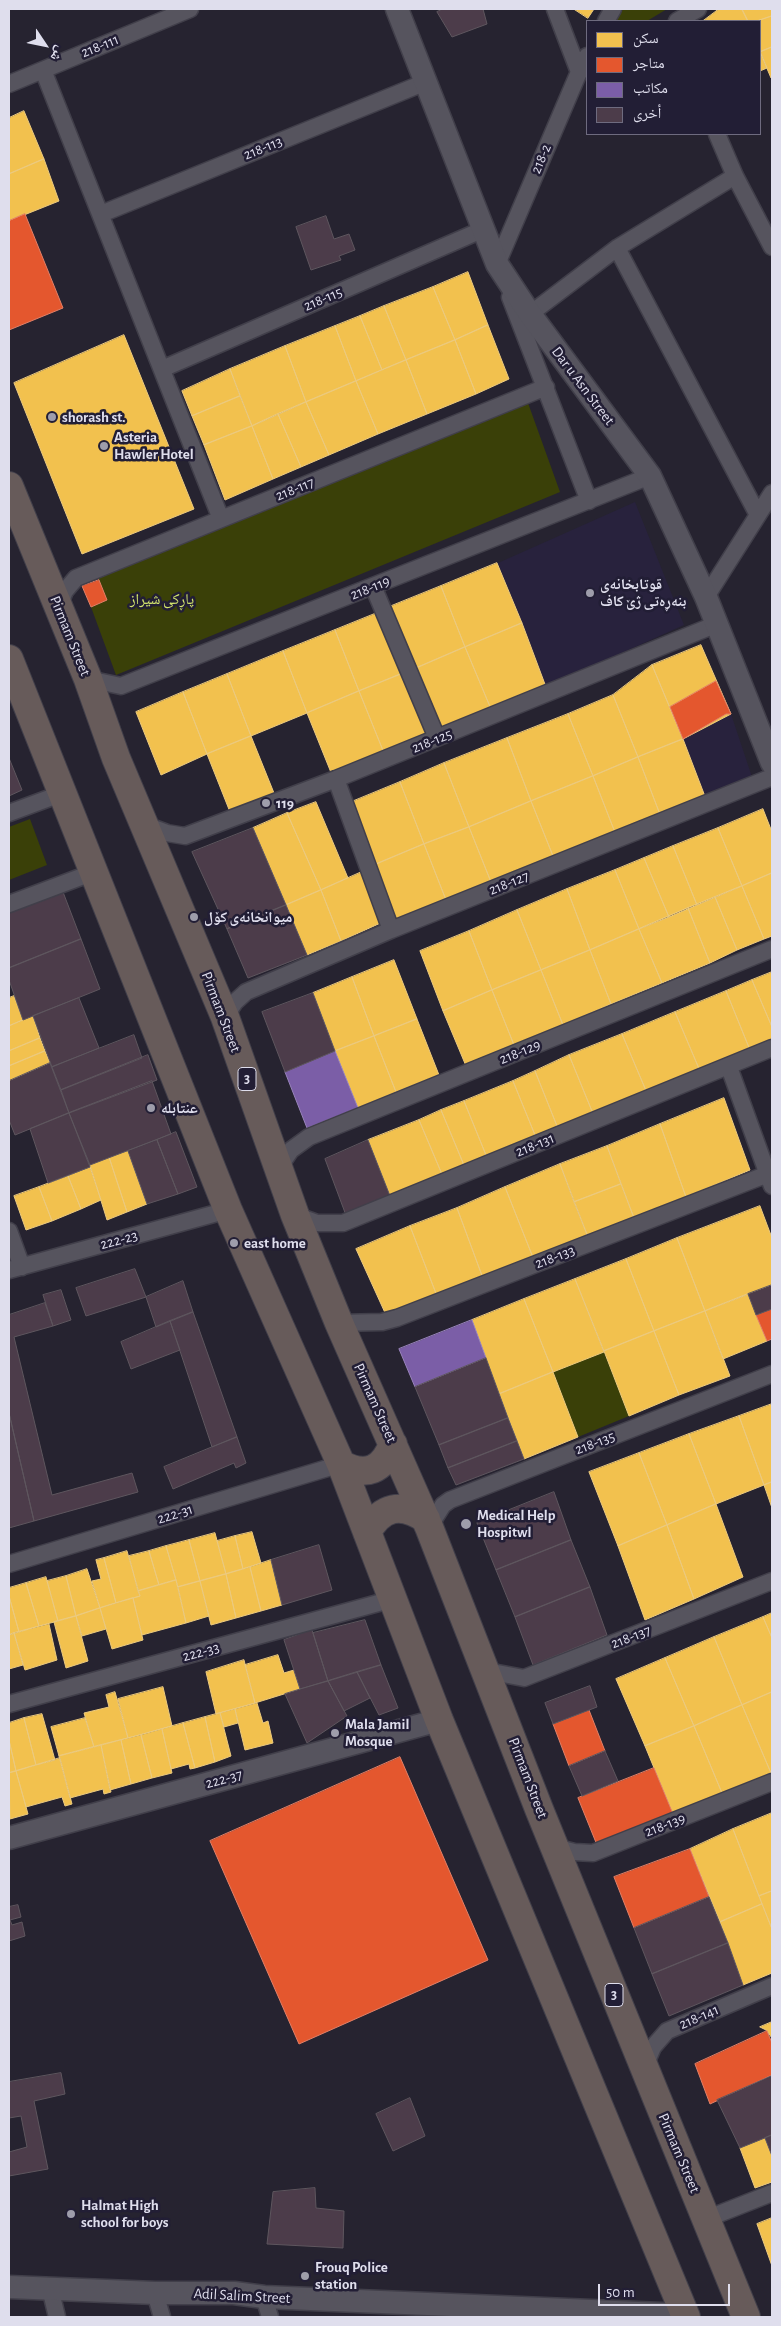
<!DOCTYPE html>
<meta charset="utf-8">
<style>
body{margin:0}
#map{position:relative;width:781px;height:2326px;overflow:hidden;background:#262330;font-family:"Alegreya Sans","Noto Naskh Arabic",sans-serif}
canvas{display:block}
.frame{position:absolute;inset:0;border:10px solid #dfdeed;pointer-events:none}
.legend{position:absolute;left:586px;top:20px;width:175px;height:115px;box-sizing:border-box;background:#221e35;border:1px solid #6e6b7f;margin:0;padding:6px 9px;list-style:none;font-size:15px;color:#dfdeed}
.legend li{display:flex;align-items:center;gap:10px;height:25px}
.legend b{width:25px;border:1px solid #6e6b7f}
.north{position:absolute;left:20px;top:20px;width:50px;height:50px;-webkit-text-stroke:4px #221e35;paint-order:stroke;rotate:124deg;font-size:14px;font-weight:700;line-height:20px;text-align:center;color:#dfdeed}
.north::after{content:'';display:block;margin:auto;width:18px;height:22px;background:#dfdeed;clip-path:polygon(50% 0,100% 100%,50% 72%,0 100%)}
.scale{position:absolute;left:598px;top:2284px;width:132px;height:22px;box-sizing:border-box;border:2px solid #dfdeed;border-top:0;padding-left:6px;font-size:15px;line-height:18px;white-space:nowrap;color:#dfdeed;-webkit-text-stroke:4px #221e35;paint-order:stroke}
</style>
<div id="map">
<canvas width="781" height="2326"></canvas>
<div class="frame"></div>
<ul class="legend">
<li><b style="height:14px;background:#f2c14e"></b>سكن</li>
<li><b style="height:14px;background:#e4572e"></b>متاجر</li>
<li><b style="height:14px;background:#7b5ea7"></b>مكاتب</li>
<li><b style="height:14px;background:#4c3c4a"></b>أخرى</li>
</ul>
<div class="north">ش</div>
<div class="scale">50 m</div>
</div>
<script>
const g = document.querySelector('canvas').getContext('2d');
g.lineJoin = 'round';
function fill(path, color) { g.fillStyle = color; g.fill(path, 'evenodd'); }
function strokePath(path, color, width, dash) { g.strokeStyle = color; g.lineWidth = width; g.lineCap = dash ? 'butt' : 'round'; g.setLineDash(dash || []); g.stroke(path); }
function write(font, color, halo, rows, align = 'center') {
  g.font = font + ' "Alegreya Sans","Noto Naskh Arabic",sans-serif'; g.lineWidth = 5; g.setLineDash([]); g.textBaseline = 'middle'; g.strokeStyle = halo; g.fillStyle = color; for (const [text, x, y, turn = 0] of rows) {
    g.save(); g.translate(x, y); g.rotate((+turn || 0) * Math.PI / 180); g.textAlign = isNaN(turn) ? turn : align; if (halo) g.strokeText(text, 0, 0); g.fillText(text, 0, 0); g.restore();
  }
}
const built = new Path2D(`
 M635,502L684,625L546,687L498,563Z
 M731,714L753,780L706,799L683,739Z`);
const green = new Path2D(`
 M623,9H667L647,21H616Z
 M528,403L560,492L116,675L91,607L107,600L94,569Z
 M30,819L47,865L9,880V827Z
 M604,1351L629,1416L578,1437L553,1372Z`);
const homes = new Path2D(`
 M574,9H594L588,18Z
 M719,9H742L748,21H703Z
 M742,9H772V16L757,21H748Z
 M772,16V47L760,52V21H757Z
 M772,47V78H771L760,52Z
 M760,51L767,68L760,71Z
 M24,111L44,159L9,174V118Z
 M44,159L59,201L9,221V174Z
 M468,272L488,325L455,340L433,287Z
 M433,287L455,340L406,360L384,306Z
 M384,306L406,360L382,370L360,316Z
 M360,316L382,370L356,381L335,326Z
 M488,325L509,379L476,394L455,340Z
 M335,326L356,381L306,402L285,346Z
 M124,335L194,509L82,554L14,383Z
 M455,340L476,394L427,414L406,360Z
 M285,346L306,402L252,426L230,369Z
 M406,360L427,414L378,434L356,381Z
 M230,369L240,396L192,416L182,391Z
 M356,381L378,434L329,455L306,402Z
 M240,396L252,426L204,445L192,416Z
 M306,402L329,455L301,467L278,414Z
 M278,414L301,467L273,479L252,426Z
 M252,426L273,479L225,500L204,445Z
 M497,563L522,623L465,647L441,586Z
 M441,586L465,647L414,669L389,607Z
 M377,613L401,674L359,691L335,630Z
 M522,623L546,687L491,709L465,647Z
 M335,630L359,691L307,713L283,651Z
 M701,645L731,714L683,739L652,665Z
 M465,647L491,709L440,730L414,669Z
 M283,651L307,713L251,736L227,674Z
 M652,665L683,739L638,757L613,695Z
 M227,674L251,736L207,754L183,692Z
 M401,674L427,736L384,753L359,691Z
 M359,691L384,753L332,775L307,713Z
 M183,692L207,754L161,775L136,712Z
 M613,695L638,757L593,776L568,714Z
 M568,714L593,776L531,801L507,738Z
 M251,736L276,798L232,817L207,754Z
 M507,738L531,801L469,827L444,763Z
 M683,739L706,799L661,817L638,757Z
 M638,757L661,817L616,835L593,776Z
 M444,763L469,827L424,844L400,782Z
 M593,776L616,835L555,861L531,801Z
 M400,782L424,844L374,865L349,803Z
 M531,801L555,861L493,887L469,827Z
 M316,802L348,878L321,890L287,813Z
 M763,809L772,832V873L742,886L718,828Z
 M287,813L321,890L286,905L253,828Z
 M469,827L493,887L448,905L424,844Z
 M718,828L742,886L697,905L673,846Z
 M424,844L448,905L398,925L374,865Z
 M673,846L697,905L669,917L644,858Z
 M644,858L669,917L639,929L615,870Z
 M615,870L639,929L590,950L567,889Z
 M364,871L385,921L341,941L321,890Z
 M772,873V936L764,939L742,886Z
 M742,886L764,939L737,950L715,897Z
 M567,889L590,950L541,970L517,910Z
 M321,890L341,941L307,955L286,905Z
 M715,897L737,950L710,963L688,908Z
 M688,908L710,963L662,983L639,929Z
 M517,910L541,970L492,990L469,931Z
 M639,929L662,983L611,1004L590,950Z
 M469,931L492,990L443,1011L420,951Z
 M590,950L611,1004L563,1025L541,970Z
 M394,960L417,1019L374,1036L352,977Z
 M541,970L563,1025L514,1045L492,990Z
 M772,972V1027L752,980Z
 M352,977L374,1036L335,1051L313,993Z
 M752,980L772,1027V1041L750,1050L726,991Z
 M492,990L514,1045L466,1066L443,1011Z
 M726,991L750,1050L700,1071L675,1012Z
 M14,996L23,1020L9,1026V998Z
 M675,1012L700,1071L647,1093L622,1034Z
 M33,1016L40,1038L9,1051V1026Z
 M417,1019L439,1075L396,1092L374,1036Z
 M622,1034L647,1093L594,1116L569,1055Z
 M374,1036L396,1092L358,1108L335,1051Z
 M40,1038L45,1051L9,1066V1051Z
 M45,1051L50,1063L9,1081V1066Z
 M569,1055L594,1116L559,1131L535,1071Z
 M535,1071L559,1131L537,1140L513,1081Z
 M513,1081L537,1140L488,1160L464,1101Z
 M724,1098L750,1170L686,1197L660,1124Z
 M464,1101L488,1160L466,1170L441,1110Z
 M441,1110L466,1170L444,1179L419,1120Z
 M419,1120L444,1179L392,1201L368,1140Z
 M660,1124L686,1197L634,1218L607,1146Z
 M607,1146L621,1184L574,1202L560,1164Z
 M128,1151L147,1204L127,1212L109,1157Z
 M109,1157L127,1212L107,1220L90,1165Z
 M560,1164L588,1237L534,1260L505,1187Z
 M90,1167L101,1200L81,1209L68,1176Z
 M68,1176L81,1209L52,1221L39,1187Z
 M621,1184L634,1218L588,1237L574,1202Z
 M39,1187L52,1221L26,1230L14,1196Z
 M505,1187L534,1260L484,1281L457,1208Z
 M760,1206L772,1238V1285L705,1311L677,1238Z
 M457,1208L484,1281L437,1296L410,1226Z
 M410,1226L437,1296L386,1315L356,1249Z
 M677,1238L705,1311L654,1331L626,1259Z
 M626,1259L654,1331L604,1351L575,1279Z
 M575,1279L604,1352L553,1372L524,1299Z
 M748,1294L767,1341L723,1359L705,1311Z
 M524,1299L553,1372L499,1394L472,1320Z
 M705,1311L730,1376L679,1395L654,1331Z
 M654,1331L679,1395L629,1416L604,1351Z
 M553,1372L578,1437L524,1459L499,1394Z
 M772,1404V1482L764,1485L739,1416Z
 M739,1416L764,1485L716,1504L689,1434Z
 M689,1434L716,1504L667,1525L639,1453Z
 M639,1453L667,1525L618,1546L589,1472Z
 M772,1482V1508L764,1485Z
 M716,1504L743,1577L694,1599L667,1525Z
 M667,1525L694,1599L645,1620L618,1546Z
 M252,1532L261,1563L243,1569L235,1536Z
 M215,1533L226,1574L200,1581L189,1540Z
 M235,1536L243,1569L226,1574L217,1541Z
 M189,1540L200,1581L178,1587L166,1546Z
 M166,1546L176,1580L159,1585L149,1551Z
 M127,1551L140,1596L116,1603L104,1558Z
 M149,1551L159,1585L138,1591L129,1556Z
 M104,1558L116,1603L100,1608L92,1581L101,1579L96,1560Z
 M271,1560L282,1605L261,1611L250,1567Z
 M250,1567L261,1611L236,1618L226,1574Z
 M87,1569L100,1608L76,1616L66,1576Z
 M226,1574L236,1618L211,1625L200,1581Z
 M66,1576L76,1616L58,1621L47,1581Z
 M46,1577L58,1621L39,1626L26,1583Z
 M176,1580L186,1623L142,1635L133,1598L140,1596L138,1591Z
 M200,1581L209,1616L186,1623L178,1587Z
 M26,1583L39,1626L19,1632L9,1596V1588Z
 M9,1596L19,1632L9,1635Z
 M133,1598L143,1640L112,1649L100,1608Z
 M100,1608L106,1629L82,1636L76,1616Z
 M772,1613V1638L763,1617Z
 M76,1616L88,1661L66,1668L54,1622Z
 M763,1617L772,1638V1692L742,1705L714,1637Z
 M49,1624L57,1660L25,1670L14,1633Z
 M14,1633L23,1665L9,1669V1635Z
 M714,1637L742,1705L694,1726L665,1658Z
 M278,1655L284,1673L294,1670L300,1689L255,1703L245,1665Z
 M665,1658L694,1726L645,1746L616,1679Z
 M244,1660L255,1703L216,1714L206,1672Z
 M163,1687L172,1726L128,1738L118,1699Z
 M115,1692L128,1738L94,1747L84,1713L109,1707L106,1695Z
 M772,1692V1772L771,1773L742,1705Z
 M257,1703L263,1723L268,1721L273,1743L245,1750L235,1709Z
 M742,1705L771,1773L722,1793L694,1726Z
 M235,1709L238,1723L224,1727L220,1713Z
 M220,1713L231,1756L215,1762L205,1717Z
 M42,1714L55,1760L36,1765L24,1718Z
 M205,1717L215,1762L195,1768L183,1723Z
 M24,1718L36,1765L16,1771L9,1740V1723Z
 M85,1718L94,1747L59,1756L51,1727Z
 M183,1723L195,1768L190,1769L189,1764L171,1769L162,1729Z
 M694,1726L722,1793L673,1814L645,1746Z
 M162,1729L172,1773L152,1778L141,1735Z
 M141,1735L152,1778L131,1784L121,1740Z
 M9,1740L16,1771L9,1773Z
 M121,1740L131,1784L110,1790L101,1745Z
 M101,1745L111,1792L104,1794L103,1789L70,1798L59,1756Z
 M60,1758L72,1804L65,1806L62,1797L26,1807L16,1771Z
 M16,1771L28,1814L10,1819L9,1773Z
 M772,1813V1891L759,1896L733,1829Z
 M733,1829L762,1904L720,1922L690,1849Z
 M772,1891V1929L759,1896Z
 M762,1904L772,1929V1973L743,1985L720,1922Z
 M772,2022V2038L766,2030L760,2027Z
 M765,2138L772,2156V2182L755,2188L740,2148Z
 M772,2218V2266L757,2224Z`);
const shops = new Path2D(`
 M25,214L63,308L9,330V221Z
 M99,580L107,600L91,607L82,586Z
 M716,681L731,714H726L683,739L670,707Z
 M772,1309V1339L767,1341L756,1315Z
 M589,1710L605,1751L569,1766L553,1724Z
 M400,1757L488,1960L299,2044L210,1841Z
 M654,1768L673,1814L597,1845L578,1798Z
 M690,1849L709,1897L634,1928L614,1877Z
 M767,2031L772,2043V2075L710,2104L695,2064Z`);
const offices = new Path2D(`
 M335,1051L358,1108L307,1128L285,1072Z
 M472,1320L486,1358L415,1387L399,1349Z`);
const building = new Path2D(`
 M443,9H483L487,24L452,37L437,12Z
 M326,216L334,239L349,234L355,250L339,256L341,260L311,270L296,227Z
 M9,758L22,790L9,796Z
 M253,828L286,905L227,929L192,852Z
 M63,892L81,939L9,968V913Z
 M286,905L307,955L248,978L227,929Z
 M81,939L100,989L23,1020L9,980V968Z
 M313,993L335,1051L285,1072L262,1012Z
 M79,998L99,1048L52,1067L33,1016Z
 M134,1035L142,1058L61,1090L52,1067Z
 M148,1055L157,1080L69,1113L61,1090Z
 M50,1063L69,1113L15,1135L9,1120V1081Z
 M152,1081L171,1134L90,1165L69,1113Z
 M69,1113L90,1167L48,1183L30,1129Z
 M176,1132L197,1187L178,1194L157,1140Z
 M157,1140L178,1194L147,1204L128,1151Z
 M368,1140L392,1201L347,1218L325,1159Z
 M135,1269L146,1297L86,1316L76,1288Z
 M183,1281L193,1312L156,1327L146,1297Z
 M772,1285V1309L756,1315L748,1294Z
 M61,1290L71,1320L53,1326L43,1295Z
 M45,1303L53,1326L14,1337L52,1495L132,1473L138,1492L34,1521L9,1413V1315Z
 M193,1312L237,1437L212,1447L170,1321Z
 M170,1321L180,1350L131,1369L121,1342Z
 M486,1358L508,1418L439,1445L415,1387Z
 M9,1413L34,1521L9,1528Z
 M508,1418L517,1441L448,1468L439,1445Z
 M237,1437L246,1463L236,1468L234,1463L173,1489L164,1467Z
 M517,1441L524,1459L456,1485L448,1468Z
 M554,1492L571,1540L496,1570L477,1523Z
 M571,1540L590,1587L515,1617L496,1570Z
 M319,1545L332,1590L282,1605L271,1560Z
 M590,1587L607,1635L533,1665L515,1617Z
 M365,1620L381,1665L328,1681L313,1633Z
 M312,1630L328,1681L300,1689L284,1640Z
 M381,1665L398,1708L379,1715L357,1672Z
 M357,1672L370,1698L344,1711L328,1681Z
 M328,1681L347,1716L307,1743L285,1694Z
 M590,1686L597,1707L553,1724L545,1703Z
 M605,1751L618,1781L582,1796L569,1766Z
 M709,1897L728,1943L652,1974L634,1928Z
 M18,1905L21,1917L10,1920L12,1925L22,1922L25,1936L9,1941V1907Z
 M728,1943L743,1985L669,2016L652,1974Z
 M61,2073L65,2094L34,2101L48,2169L9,2176V2152L27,2147L21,2116L9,2118V2082Z
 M772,2076V2135L740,2148L717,2100Z
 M410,2098L425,2136L393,2151L376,2114Z
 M772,2135V2156L765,2138Z
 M315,2188L316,2208L344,2211L343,2248L267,2244L273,2192Z`);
const street = new Path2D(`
 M555,9L579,72L585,68
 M606,21L613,9
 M677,21L698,9
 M43,70L221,519
 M9,84L190,9
 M717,134L735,176L772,247
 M101,214L426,82
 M617,248L758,515
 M500,269L497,264L579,72L587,56
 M510,297L589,501
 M530,314L617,248L735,176
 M162,369L484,229
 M373,586L437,738
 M706,597L772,493
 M59,607L65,591L76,578L546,387
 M88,679L121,686L650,476
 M336,779L391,930
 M9,813L63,793
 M143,824L167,833L185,836L336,779L717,624
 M9,904L94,872
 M225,1017L235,1002L246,992L391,930L772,777
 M729,1067L772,1186
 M278,1169L291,1150L309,1137L772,949
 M295,1215L317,1223H343L772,1048
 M9,1231L22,1267
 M9,1270L228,1210
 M339,1323L382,1322L397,1318L768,1174
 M429,1527L443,1505L450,1500L772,1374
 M9,1564L341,1464
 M487,1671L524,1678L772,1581
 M9,1704L393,1599
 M555,1847L574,1852L593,1853L772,1782
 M644,2068L653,2047L667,2031L772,1986
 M706,2219L772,2193
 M50,2288L57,2317
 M155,2293L162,2317
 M264,2297L270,2317`);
const secondary = new Path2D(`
 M397,9L497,264L530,314L650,476L706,597L772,763
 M9,1838L439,1720
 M9,2287L155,2293H234L264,2297L685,2315`);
const highway = new Path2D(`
 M9,486L88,679L116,758L225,1017L295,1215L339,1323L429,1527L539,1809L746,2317
 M9,659L228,1210L341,1464L439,1720L686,2317
 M341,1464C366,1478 383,1470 393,1444
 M367,1532C382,1506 401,1502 426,1519`);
const markers = [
 [52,417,5,"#9e9dab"],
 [104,446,5,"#9e9dab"],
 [590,593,5,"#9e9dab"],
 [266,803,5,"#9e9dab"],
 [194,917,5,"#9e9dab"],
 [151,1108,5,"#9e9dab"],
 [234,1243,5,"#9e9dab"],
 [466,1524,6,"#9e9dab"],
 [335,1733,5,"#9e9dab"],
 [71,2214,5,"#9e9dab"],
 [305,2276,5,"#9e9dab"]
];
const shields = [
 [247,1079,18],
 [614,1995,18]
];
const shieldNames = [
 ["3",247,1079],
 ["3",614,1995]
];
const streetNames = [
 ["218-111",100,46,-22],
 ["218-113",263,148,-22],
 ["218-2",541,159,-67],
 ["218-115",323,299,-23],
 ["Dar u Asn Street",583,386,53],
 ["218-117",295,489,-22],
 ["218-119",370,588,-22],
 ["Pirmam Street",70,636,68],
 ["218-125",432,741,-22],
 ["218-127",509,883,-22],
 ["Pirmam Street",221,1012,69],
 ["218-129",520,1052,-22],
 ["218-131",535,1145,-22],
 ["222-23",119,1240,-15],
 ["218-133",555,1257,-21],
 ["Pirmam Street",375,1403,66],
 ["218-135",595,1443,-21],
 ["222-31",175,1514,-17],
 ["218-137",631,1637,-21],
 ["222-33",201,1652,-15],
 ["Pirmam Street",528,1778,69],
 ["222-37",224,1779,-15],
 ["218-139",665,1825,-21],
 ["218-141",699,2017,-23],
 ["Pirmam Street",679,2153,67],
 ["Adil Salim Street",242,2296,3]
];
const poiNames = [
 ["shorash st.",62,417],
 ["Asteria",114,437],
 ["Hawler Hotel",114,454],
 ["قوتابخانەی",600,584],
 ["بنەڕەتی ژێ کاف",600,601],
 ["119",276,803],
 ["میوانخانەی کۆل",204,917],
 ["عنتابله",161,1108],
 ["east home",244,1243],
 ["Medical Help",477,1515],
 ["Hospitwl",477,1532],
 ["Mala Jamil",345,1724],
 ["Mosque",345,1741],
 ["Halmat High",81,2205],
 ["school for boys",81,2222],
 ["Frouq Police",315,2267],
 ["station",315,2284]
];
const parkNames = [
 ["پاڕکی شیراز",162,599]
];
fill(built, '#28223d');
fill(green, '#3a4008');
fill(homes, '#f2c14e');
strokePath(homes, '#ecca7e', 1);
fill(shops, '#e4572e');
strokePath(shops, '#e28067', 1);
fill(offices, '#7b5ea7');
strokePath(offices, '#9984bc', 1);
fill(building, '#4c3c4a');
strokePath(building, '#5e565e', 1);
strokePath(street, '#413f4a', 19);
strokePath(secondary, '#413f4a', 25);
strokePath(highway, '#413f4a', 30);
strokePath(street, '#56545e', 16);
strokePath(secondary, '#56545e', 22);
strokePath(highway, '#675b5a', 28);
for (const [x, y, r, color] of markers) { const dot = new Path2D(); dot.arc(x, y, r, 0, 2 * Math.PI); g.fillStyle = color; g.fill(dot); strokePath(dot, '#221e35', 2); }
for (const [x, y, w] of shields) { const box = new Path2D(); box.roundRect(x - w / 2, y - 11.5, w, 23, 4); g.fillStyle = '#221e35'; g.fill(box); strokePath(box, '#dfdeed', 1); }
write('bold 14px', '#dfdeed', null, shieldNames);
write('15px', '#dfdeed', '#221e35', streetNames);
write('bold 15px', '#dfdeed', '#221e35', poiNames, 'left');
write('15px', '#d4e66d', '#221e35', parkNames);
</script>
